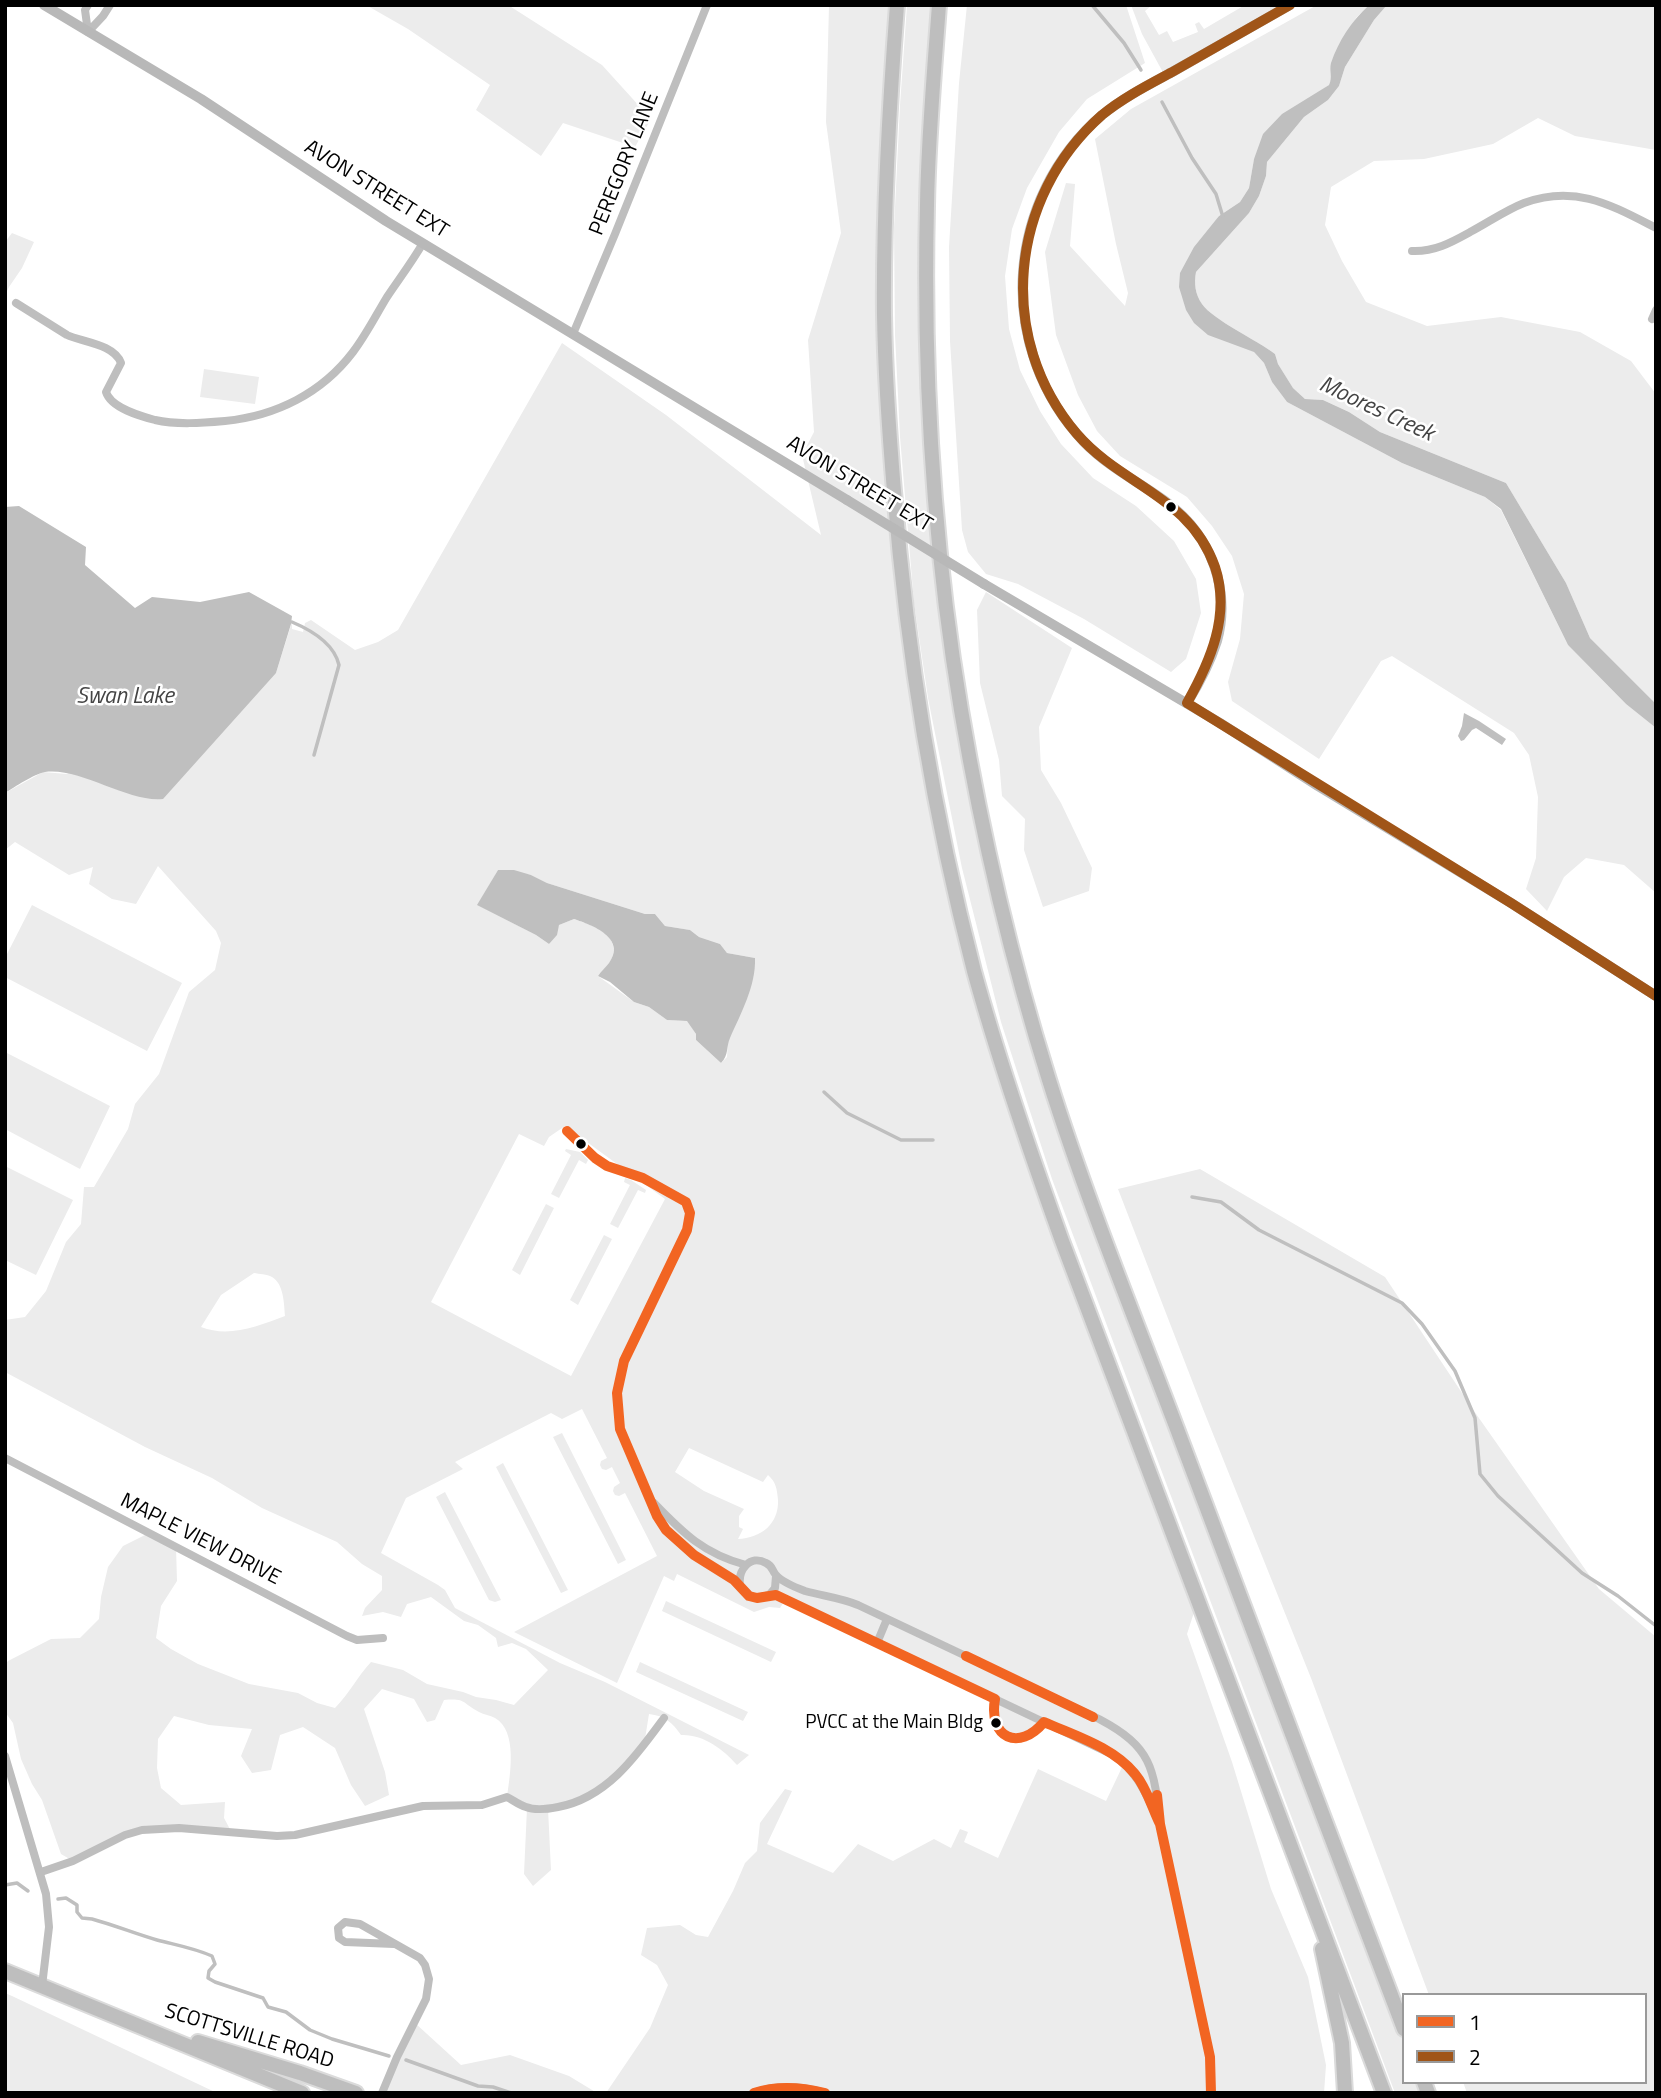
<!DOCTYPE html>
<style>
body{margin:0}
#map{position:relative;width:1661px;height:2098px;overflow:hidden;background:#fff;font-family:"Titillium Web",sans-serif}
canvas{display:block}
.frame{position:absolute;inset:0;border:7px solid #000;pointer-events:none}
.legend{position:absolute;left:1402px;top:1993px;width:245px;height:91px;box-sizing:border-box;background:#fff;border:2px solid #999;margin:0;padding:9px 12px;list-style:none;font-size:21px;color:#000}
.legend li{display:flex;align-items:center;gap:14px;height:35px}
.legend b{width:35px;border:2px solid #999}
</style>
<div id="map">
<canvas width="1661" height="2098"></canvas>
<div class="frame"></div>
<ul class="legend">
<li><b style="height:9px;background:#f26522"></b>1</li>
<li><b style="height:9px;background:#a05518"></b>2</li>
</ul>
</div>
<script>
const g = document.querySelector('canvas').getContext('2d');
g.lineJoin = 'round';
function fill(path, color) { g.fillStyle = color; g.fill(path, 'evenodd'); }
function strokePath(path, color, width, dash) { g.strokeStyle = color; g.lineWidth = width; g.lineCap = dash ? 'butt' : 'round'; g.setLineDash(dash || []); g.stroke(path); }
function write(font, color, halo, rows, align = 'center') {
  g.font = font + ' "Titillium Web",sans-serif'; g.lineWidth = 5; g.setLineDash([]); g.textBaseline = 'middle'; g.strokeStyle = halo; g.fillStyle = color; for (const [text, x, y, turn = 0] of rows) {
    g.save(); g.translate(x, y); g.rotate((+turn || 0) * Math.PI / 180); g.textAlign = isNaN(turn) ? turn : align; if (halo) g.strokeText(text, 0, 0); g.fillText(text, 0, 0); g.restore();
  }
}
const green = new Path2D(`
 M366,5H508L602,65L651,119L635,147L563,123L541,156L476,110L490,85L408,29Z
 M829,5H897L884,315L911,660L996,1046L1198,1600L1187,1634L1232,1762L1271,1889L1308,1977L1326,2065L1324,2093H606L650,2028L668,1985L657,1965L641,1955L647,1928L680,1925L696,1935L708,1937L733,1891L745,1863L757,1851L760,1823L785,1789L792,1791L767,1844L833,1873L858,1844L893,1861L934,1839L951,1848L960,1829L968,1832L964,1842L998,1858L1038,1769L1106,1801L1124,1763L1044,1723C1024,1755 982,1735 994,1699L785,1600L780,1608L769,1607L754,1612L677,1574L674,1581L664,1576L617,1683L514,1632L657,1556L625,1493L619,1496L615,1495L613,1491L614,1487L620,1483L612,1467L606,1470L602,1469L600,1465L601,1461L607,1458L582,1409L562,1419L551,1413L455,1462L463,1469L406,1498L381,1553L438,1585L445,1590L455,1608L560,1663L605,1682L749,1755L737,1765C723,1749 703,1734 681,1735C672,1722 665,1716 649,1714L644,1745L591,1796L548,1809L551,1870L533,1886L524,1874L527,1808L507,1797C510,1775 518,1731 495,1718C490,1715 484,1715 479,1712C462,1703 466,1698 444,1700L435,1720L427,1722L414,1699L382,1689L364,1709L385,1772L389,1795L365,1806L351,1785L335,1748L303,1727L280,1735L271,1770L252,1773L241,1756L252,1729L209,1725L174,1716L158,1739L157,1768L161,1788L181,1805L225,1802L224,1818L232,1833L142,1830L73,1861L61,1854L42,1800L32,1784L21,1759L13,1723L5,1712V1665L8,1661L51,1639L80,1638L99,1619L101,1597L108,1567L123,1546L149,1533L176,1547L177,1581L161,1606L156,1638L171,1649L198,1664L249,1684L298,1693L317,1703L335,1708C349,1694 357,1677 371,1662L403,1670L427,1684L463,1692L476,1697L496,1700L514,1705L548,1670L526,1649L512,1643L498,1647L496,1638L478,1625L464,1621L431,1597L407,1604L401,1617L383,1612L362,1616L365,1608L382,1590V1576L362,1564L337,1542L262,1508L212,1478L145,1447L5,1372V1320L25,1317L46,1291L66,1242L81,1224L84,1187H94L128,1129L135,1104L159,1074L189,992L215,970L221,943L216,931L158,866L136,904L112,899L89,884L93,867L69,875L15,842L5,850V793L43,772L67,774L276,673L292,622V629L303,632L305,623L311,620L355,650L378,642L398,630L562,343L666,415L821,535L802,455L814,432L808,340L841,233L826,122ZM498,870L531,875L547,883L645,914H655L665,926L690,930L699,937L720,944L727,953L755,958L748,996L728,1041L727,1057L721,1063L696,1040V1034L688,1021L667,1020L649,1007L634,1002L598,976C602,970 609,965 612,958C621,934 591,925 574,919L559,925L549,944L536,935L478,905ZM565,1126L665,1199L571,1376L431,1302L519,1134L544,1146L549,1137ZM254,1273C259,1274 267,1274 272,1277C284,1284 284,1304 285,1316C258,1326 229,1338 201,1327L221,1295ZM689,1448L763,1482L768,1475C776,1482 777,1489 778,1500C779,1524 761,1538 738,1539L743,1529L739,1527V1516L744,1509L704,1491L675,1472Z
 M907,5H934L930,508L1020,997L1404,2041V2082H1419L1423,2093H1395L1052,1179L1001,1022L962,868L928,698L914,603L900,437L895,335L894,228L900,105Z
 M967,5H1126L1145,63L1087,99L1059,132L1027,188L1012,229L1005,276L1009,329L1020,370L1040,411L1061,444L1093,478L1136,506L1174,541L1196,579L1201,613L1186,659L1171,672L1084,619L1018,584L986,574L968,552L962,530L950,341L949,247L959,83Z
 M1131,5H1152L1145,11L1159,35L1167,31L1173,42L1198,32L1195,24L1199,22L1204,29L1245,5H1290L1165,76L1142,34Z
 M1317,5H1369L1356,18L1329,85L1318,93L1254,159L1249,188L1240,202L1219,216L1179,287L1254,352L1264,363L1272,382L1287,402L1402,463L1485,497L1501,510L1568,645L1626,704L1656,728V893L1624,865L1586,858L1564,877L1547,911L1526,889L1536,858L1538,797L1529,755L1514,733L1392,656L1381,661L1319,759L1232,701L1228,682L1240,639L1244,594L1232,556L1212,526L1187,497L1120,456L1097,431L1078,395L1056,335L1045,252L1066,183L1075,184L1070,246L1125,306L1128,293L1116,244L1095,139L1131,109Z
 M1387,5H1656V150L1575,136L1538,118L1493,144L1424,159L1374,161L1331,187L1325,225L1342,261L1366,302L1427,326L1501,317L1580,332L1631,361L1656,394V704L1590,638L1566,583L1506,483L1380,432L1349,412L1323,400L1305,399L1293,388L1278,364L1275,354C1257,340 1213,320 1202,304C1195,294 1194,283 1196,272L1249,213L1259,196L1266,176L1267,162L1304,117L1328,100L1339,86L1345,67L1374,20Z
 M12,233L34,242L22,268L9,287L5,295V242Z
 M204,369L259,377L255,404L200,397Z
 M986,592L1072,648L1039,727L1041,770L1061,803L1092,868L1089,891L1043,907L1024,850L1025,819L1002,796L999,760L980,683L977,610Z
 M32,905L182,983L147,1051L5,977V958Z
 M5,1052L110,1106L80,1169L5,1129Z
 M566,1149L580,1152L588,1160L586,1164L579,1160L559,1198L551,1194L571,1155L565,1151Z
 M5,1166L73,1200L36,1275L5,1260Z
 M1200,1169L1385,1277L1474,1411L1599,1589L1656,1637V2093H1467L1463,2082H1645V1995H1429L1311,1678L1203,1409L1118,1189Z
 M625,1178L631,1180L646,1190L645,1193L638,1190L618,1228L610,1224L630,1185L624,1182Z
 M546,1204L554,1208L520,1275L512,1270Z
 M604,1235L612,1239L578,1305L570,1300Z
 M562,1433L626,1560L618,1564L553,1437Z
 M503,1463L568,1590L561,1593L496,1467Z
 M445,1492L501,1600L495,1602L489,1600L436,1497Z
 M666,1601L776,1652L771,1662L662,1611Z
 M640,1662L748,1712L743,1721L636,1672Z
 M5,1993L12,1996L217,2093H5Z
 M415,2023L461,2065L510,2055L569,2076L597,2093H382Z`);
const water = new Path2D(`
 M1369,5H1387L1374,20L1345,67L1339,86L1328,100L1304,117L1267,162L1266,176L1259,196L1249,213L1196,272C1194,283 1195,294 1202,304C1213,320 1257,340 1275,354L1278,364L1293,388L1305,399L1323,400L1349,412L1380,432L1506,483L1566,583L1590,638L1656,704V728L1626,704L1568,645L1501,509L1485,497L1402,463L1287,402L1272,382L1264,363L1254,352L1208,335L1194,323L1186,310L1179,287L1180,273L1194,247L1219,216L1240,202L1249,188L1254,159L1263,134L1282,114L1329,85C1333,77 1329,71 1331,63C1339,40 1351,22 1369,5Z
 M19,506L86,547L85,565L135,608L152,597L200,602L249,592L292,616L291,624L276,673L163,799C129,803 80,767 45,772C34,774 15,787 5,793V507Z
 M1464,713L1479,721L1506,739L1502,745L1476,728L1472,730L1464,740L1461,741L1458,736L1462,726Z
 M498,870H514L531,875L547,883L645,914H655L665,926L690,930L699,937L720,944L727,953L755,958C756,986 741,1013 730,1038C726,1047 729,1055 721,1063L696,1040V1034L687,1021L667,1020L649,1007L634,1002L610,982L598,976C601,971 606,967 609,963C627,938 592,925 574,919L559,925L557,935L549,944L536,935L477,905Z`);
const stream = new Path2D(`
 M1092,5L1124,43L1141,70
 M1162,102L1192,158L1216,194L1223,217
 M292,622C311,630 334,643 339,665L314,755
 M824,1092L847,1113L901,1140H933
 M1192,1197L1221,1202L1259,1230L1402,1303L1422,1324L1455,1371L1475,1418L1480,1474L1498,1496L1582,1573L1618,1596L1656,1626
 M5,1885L17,1883L28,1891
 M58,1899L66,1898L77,1905V1912L82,1918L92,1919C114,1925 136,1934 157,1940C176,1945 194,1948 212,1956L215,1964L209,1971L208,1978L215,1982L263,1998L268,2007L286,2012L310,2030L332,2039L389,2056
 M406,2060L478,2086L493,2087L511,2093`);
const minor = new Path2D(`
 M88,32L103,16L110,5
 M88,32L85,10L88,5
 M1412,251C1435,252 1452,242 1472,231C1489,222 1506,210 1524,203C1575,184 1611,205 1656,228
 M16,303L67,335C82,342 114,344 121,363L106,392C111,408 140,416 155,420C177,425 202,423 225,421C276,416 322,393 353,352C366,335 376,315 387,297C399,279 412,262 423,243
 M1652,319L1656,310
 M573,334L615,234L707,5
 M567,1131L595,1158L607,1166L643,1178L686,1202L690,1213L687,1230L624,1361L617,1393L620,1429L657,1516L666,1530L694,1555L734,1580L749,1596L757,1598L769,1595H776L1111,1754C1138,1770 1147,1797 1160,1824
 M5,1458L347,1636L357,1640L383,1638
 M654,1503C683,1533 704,1554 746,1565
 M740,1585C738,1570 750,1554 766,1563C773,1566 772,1571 776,1575C782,1582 797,1588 805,1591C823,1596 841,1598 858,1605L1099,1719C1152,1747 1154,1768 1160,1824L1210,2057L1211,2093
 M769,1595L775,1588L776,1576
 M877,1643L887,1619
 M5,1756L46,1894L49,1927L42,1986
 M41,1872L73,1861L125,1835L142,1830L179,1828L277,1836L295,1835L423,1806L482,1805L507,1797C513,1800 519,1805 526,1807C536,1811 548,1809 558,1807C607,1798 637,1755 664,1718
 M382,2093L397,2057L426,1999L429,1979L425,1965L420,1958L360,1924L345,1922L338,1928L339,1938L345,1942L394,1944
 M753,2093C778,2084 801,2086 826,2093`);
const tertiary = new Path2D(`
 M1187,703C1199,684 1210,663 1217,641C1231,590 1211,536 1169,504C1141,483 1109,468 1084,442C995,348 1004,199 1102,115C1124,97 1150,84 1174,71C1213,49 1251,27 1290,5`);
const secondary = new Path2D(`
 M44,5L201,99L386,221L847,500
 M984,584L1220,723L1318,786L1511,903L1656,996`);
const trunk = new Path2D(`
 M5,1971L302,2093
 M198,2042L300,2073L356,2093`);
const motorway = new Path2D(`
 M897,5C889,108 883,211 884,315C885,374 889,432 894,491C907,653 933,813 974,971C999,1062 1030,1152 1062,1241L1384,2093
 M939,5C934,72 928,139 927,205C923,374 933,544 961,710C982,835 1011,959 1049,1080C1087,1201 1135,1318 1180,1437C1254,1634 1329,1832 1404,2029
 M1322,1949L1342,2043L1345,2093
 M1424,2082L1428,2093`);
const secondaryBridge = new Path2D(`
 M847,500L984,584`);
const bus1 = new Path2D(`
 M567,1131L595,1158L607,1166L643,1178L686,1202L690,1213L687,1230L624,1361L617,1393L620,1429L657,1516L666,1530L694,1555L734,1580L749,1596L757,1598L776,1595L995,1699C988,1738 1019,1752 1044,1722C1075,1736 1113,1747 1135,1774C1147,1788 1152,1808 1160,1824
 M966,1656L1093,1717
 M1157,1795L1160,1824L1210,2057L1211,2093
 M754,2093C778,2085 801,2087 825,2093`);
const bus2 = new Path2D(`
 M1290,5C1251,27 1213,49 1174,71C1150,84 1124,97 1102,115C1009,197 995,338 1077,434C1122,486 1190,496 1215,567C1231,615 1210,662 1187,703L1511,903L1656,996`);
const markers = [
 [1171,507,6,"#000"],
 [581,1144,6,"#000"],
 [996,1723,6,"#000"]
];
const busNames = [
 ["PVCC at the Main Bldg",983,1723]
];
const streetNames = [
 ["PEREGORY LANE",625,164,-68],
 ["AVON STREET EXT",376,190,32],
 ["AVON STREET EXT",859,485,31],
 ["MAPLE VIEW DRIVE",200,1540,27],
 ["SCOTTSVILLE ROAD",249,2037,17]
];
const waterNames = [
 ["Moores Creek",1376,410,25],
 ["Swan Lake",125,697]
];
fill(green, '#ececec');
fill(water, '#bfbfbf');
strokePath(stream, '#bfbfbf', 3.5);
strokePath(trunk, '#dbdbdb', 18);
strokePath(motorway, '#dbdbdb', 18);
strokePath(minor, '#bebebe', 8);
strokePath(tertiary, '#bebebe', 10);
strokePath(secondary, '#b8b8b8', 10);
strokePath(trunk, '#bebebe', 14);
strokePath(motorway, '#bebebe', 14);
strokePath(secondaryBridge, '#b8b8b8', 10);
strokePath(bus1, '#f26522', 10);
strokePath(bus2, '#a05518', 10);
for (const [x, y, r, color] of markers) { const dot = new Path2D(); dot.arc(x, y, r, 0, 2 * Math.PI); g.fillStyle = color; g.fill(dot); strokePath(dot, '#fff', 2.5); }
write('19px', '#000', '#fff', busNames, 'right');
write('21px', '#000', '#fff', streetNames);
write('italic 23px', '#444', '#fff', waterNames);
</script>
